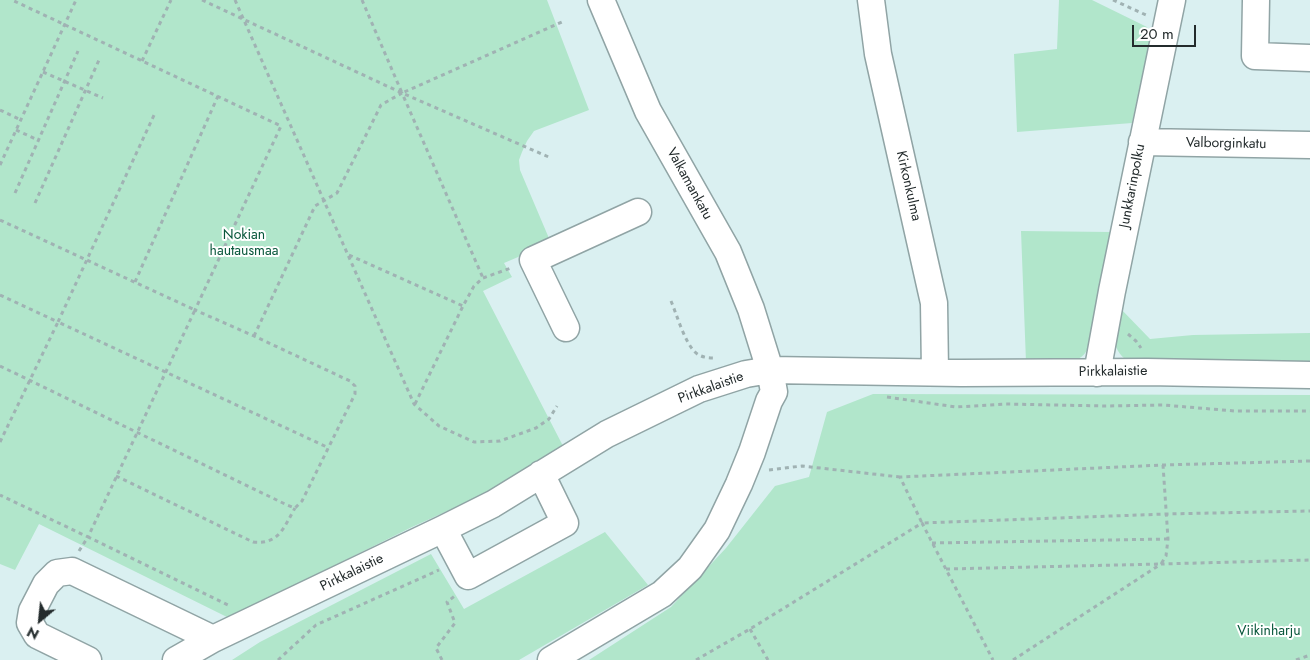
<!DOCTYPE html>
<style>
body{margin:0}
#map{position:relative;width:1310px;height:660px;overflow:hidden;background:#daf0f1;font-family:Jost,sans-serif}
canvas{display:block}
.north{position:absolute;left:15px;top:595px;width:50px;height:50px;-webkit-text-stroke:4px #fff;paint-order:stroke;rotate:208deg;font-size:14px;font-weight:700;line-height:20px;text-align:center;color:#232b2c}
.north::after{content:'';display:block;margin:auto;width:18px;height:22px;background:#232b2c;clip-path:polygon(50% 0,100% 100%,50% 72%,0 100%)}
.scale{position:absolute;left:1132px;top:25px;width:64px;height:22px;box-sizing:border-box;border:2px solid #232b2c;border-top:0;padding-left:6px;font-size:15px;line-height:18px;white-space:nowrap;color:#232b2c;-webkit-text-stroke:4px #fff;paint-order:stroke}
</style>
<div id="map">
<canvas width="1310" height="660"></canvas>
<div class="north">N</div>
<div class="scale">20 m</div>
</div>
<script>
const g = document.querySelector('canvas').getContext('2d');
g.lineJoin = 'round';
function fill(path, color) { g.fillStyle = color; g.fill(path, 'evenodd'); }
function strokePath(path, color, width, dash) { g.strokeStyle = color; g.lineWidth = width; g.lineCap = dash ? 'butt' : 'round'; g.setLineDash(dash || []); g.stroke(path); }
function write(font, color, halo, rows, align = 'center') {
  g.font = font + ' Jost,sans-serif'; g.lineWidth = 4; g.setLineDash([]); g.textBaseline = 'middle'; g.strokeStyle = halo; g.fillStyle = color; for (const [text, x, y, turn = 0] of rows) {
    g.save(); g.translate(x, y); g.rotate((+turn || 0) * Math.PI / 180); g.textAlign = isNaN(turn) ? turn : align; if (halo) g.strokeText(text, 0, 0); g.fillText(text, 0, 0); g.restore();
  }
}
const green = new Path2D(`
 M0,0H547L589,110L534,131L527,141L522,152L519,160L520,170L551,243L504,263L512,277L483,291L563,446L496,489L412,527L229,618L39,524L15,570L0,564Z
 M1059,0H1092L1147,27L1151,35L1132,123L1017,132L1014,54L1057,49Z
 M1021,231L1111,232L1089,345C1086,354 1082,358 1073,361L1026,362Z
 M1120,308L1150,339L1193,335L1310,333V367L1129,362C1107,347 1116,330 1120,308Z
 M873,394L1310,395V660H589L671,607L726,548L775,486L809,477L827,412Z
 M605,532L648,585L519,660H232L260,642L431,554L464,609Z`);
const path = new Path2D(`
 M202,0L402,93L551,158
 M235,0L414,404L439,426L474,442L500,441L536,428L549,419L557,406
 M362,0L402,93L564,21
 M1113,0L1146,15
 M142,61L171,0
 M43,72L103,98
 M0,110L21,120
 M16,130L38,140
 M0,165L76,0
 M15,193L78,51
 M35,203L99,60
 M0,220L195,310L88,537L0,495
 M349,255L463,306
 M135,282L218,96
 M0,295L58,322L155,113
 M671,301C677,315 684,341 695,352C700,357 707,358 714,358
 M1128,334L1136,341L1141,348
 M254,336L315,206L337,193L381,105L402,93L483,278
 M0,366L287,505L295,508L302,501L355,394V386L350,381L254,336L195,310L281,126L12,0
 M887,397L956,407L1006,404L1105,406L1163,405L1235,411H1310
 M415,404L463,306L474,286L483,278L511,268
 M0,442L58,322L329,448
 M1310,461L1163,465L900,477L922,523L1166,514L1310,511
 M769,470L802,466L900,477
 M116,476L253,542C279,545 284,527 295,508
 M932,543L1168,539
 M79,551L88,537L230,606
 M946,569L1161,564L1166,556L1168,539L1163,465
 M750,629L768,660
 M278,660L316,625L439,570
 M442,660L436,648L455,623L447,602L456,595
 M696,660L750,629L922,523L993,660
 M1013,660L1161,564L1310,560
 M1296,660L1310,655`);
const minor = new Path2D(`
 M871,0L878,54L934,303L935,372
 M1256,0L1255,56L1310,58
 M1142,142L1310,145
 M566,328L533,260L638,212
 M1097,373L1112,291L1172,0
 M443,529L468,576L565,523L541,474
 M88,660L37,635L30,623L32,611L46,584L57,573L72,571L213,639
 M176,660L213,639L443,529L493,504L607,434L699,389L746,374L770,370L961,373L1147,372L1310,375
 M551,660L662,594L690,568L717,530L739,484L752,452L769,401L774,392L770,370L751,309L728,252L648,111L601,0`);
const streetNames = [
 ["Valborginkatu",1226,144,1],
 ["Valkamankatu",689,184,61],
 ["Kirkonkulma",908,186,77],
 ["Junkkarinpolku",1133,186,-79],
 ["Pirkkalaistie",1113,372,-1],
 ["Pirkkalaistie",711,388,-20],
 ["Pirkkalaistie",352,573,-26]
];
const parkNames = [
 ["Nokian",244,236],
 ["hautausmaa",244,252],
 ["Viikinharju",1269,632]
];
fill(green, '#b1e6cb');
strokePath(minor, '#90a4a5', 29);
strokePath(path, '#a0b2b3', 3, [4, 4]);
strokePath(minor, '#fff', 26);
write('14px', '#232b2c', '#fff', streetNames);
write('14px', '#07563a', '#fff', parkNames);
</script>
